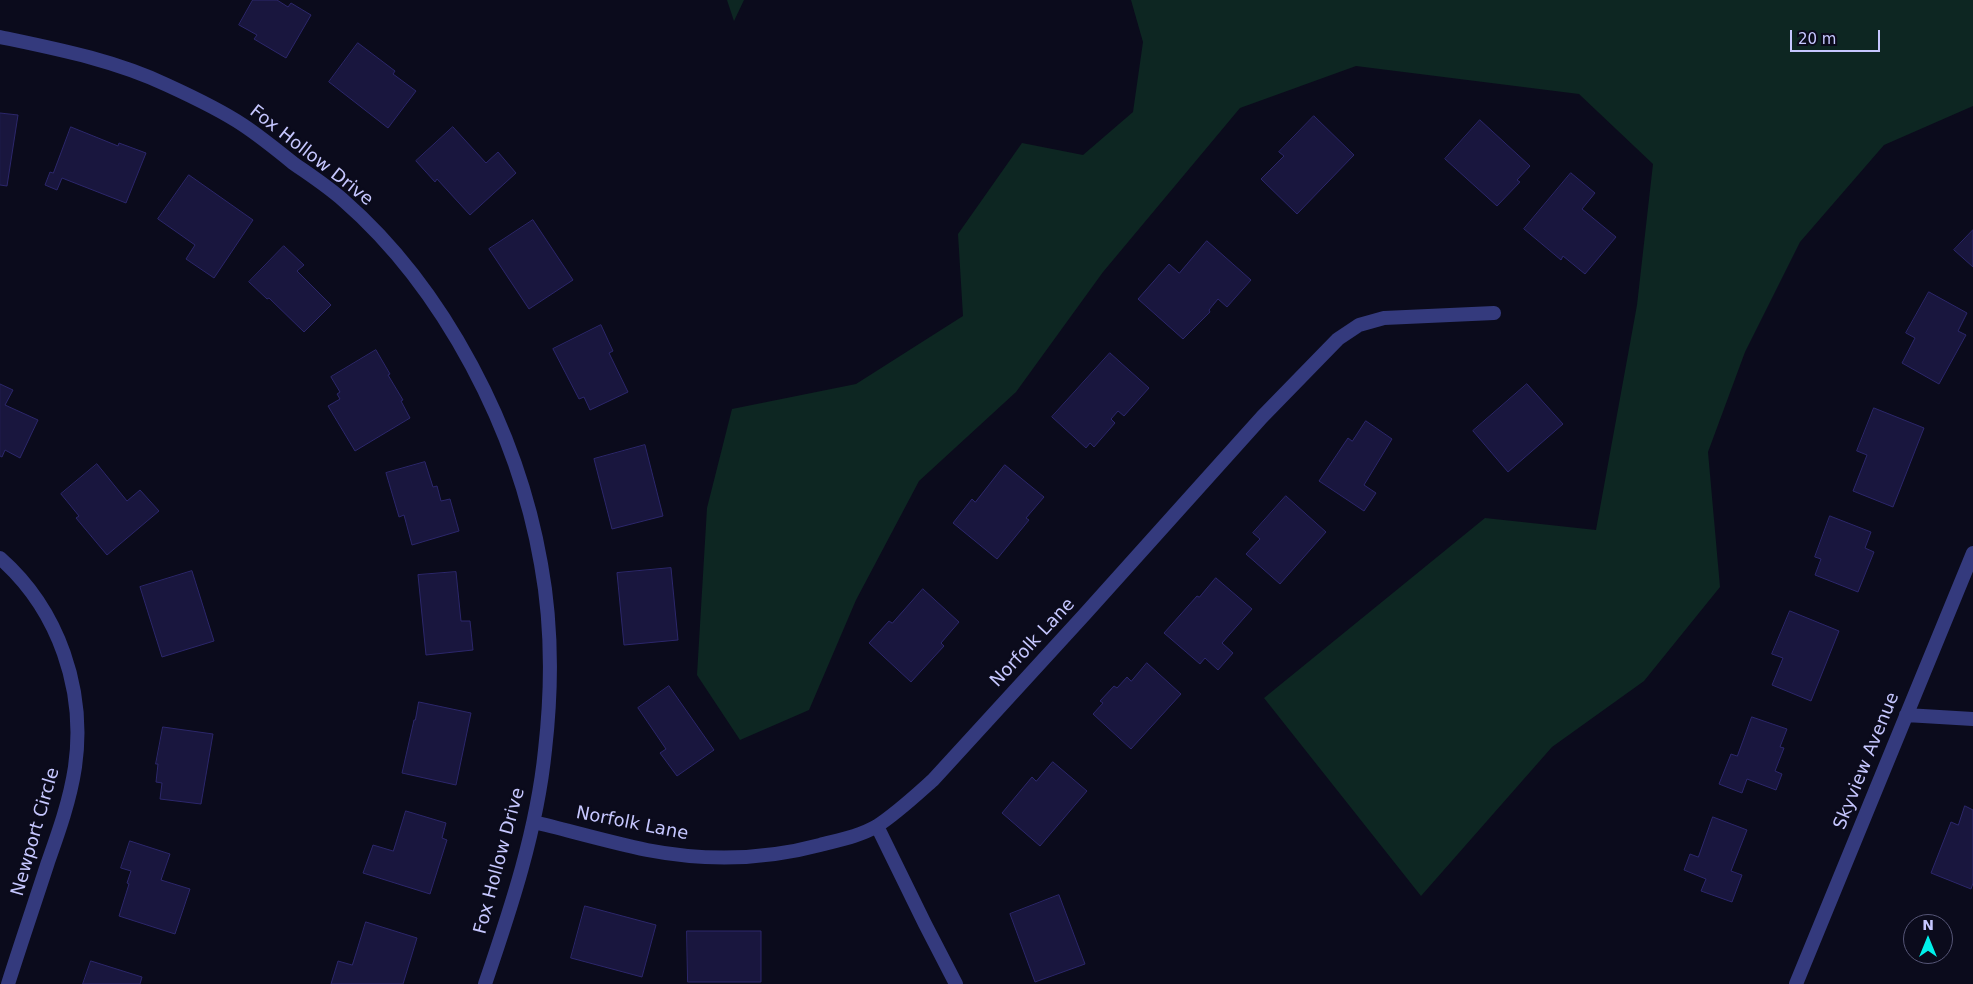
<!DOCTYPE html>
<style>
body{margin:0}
#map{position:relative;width:1973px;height:984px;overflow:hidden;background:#0b0b1c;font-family:"DejaVu Sans",sans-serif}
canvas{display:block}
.north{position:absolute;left:1903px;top:914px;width:50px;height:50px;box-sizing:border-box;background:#0b0b1c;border:1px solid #565677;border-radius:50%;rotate:0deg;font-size:14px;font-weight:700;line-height:20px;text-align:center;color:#c6c7ff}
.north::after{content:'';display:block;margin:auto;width:18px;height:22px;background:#00f1eb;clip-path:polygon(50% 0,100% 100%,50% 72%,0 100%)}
.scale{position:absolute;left:1790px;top:30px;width:90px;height:22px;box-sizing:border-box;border:2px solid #c6c7ff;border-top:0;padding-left:6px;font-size:15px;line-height:18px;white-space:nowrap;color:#c6c7ff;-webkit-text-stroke:4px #0b0b1c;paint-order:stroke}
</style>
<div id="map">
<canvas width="1973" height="984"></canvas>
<div class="north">N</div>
<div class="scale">20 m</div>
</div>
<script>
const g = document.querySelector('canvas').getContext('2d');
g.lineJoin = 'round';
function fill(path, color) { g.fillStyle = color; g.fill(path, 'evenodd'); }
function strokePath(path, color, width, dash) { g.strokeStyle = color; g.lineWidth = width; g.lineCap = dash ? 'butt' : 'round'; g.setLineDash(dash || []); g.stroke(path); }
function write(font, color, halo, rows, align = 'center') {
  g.font = font + ' "DejaVu Sans",sans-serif'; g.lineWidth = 4.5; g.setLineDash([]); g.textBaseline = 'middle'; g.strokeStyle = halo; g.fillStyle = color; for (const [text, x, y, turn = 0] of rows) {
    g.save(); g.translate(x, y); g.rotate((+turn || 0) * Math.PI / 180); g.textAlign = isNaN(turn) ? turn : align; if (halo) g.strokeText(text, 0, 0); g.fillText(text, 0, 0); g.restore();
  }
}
const green = new Path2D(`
 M727,0H744L734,21Z
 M1131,0H1973V106L1884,145L1800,242L1745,352L1708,452L1720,587L1644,681L1552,747L1421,896L1264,698L1485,518L1596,530L1637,305L1653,164L1579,94L1356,66L1240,108L1103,272L1016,392L919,481L856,600L809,710L740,740L697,675L707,508L732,409L856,384L963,316L958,234L1022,143L1083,155L1133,112L1143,42Z`);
const building = new Path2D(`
 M253,0H277L288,7L291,3L311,15L286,58L254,39L257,35L239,25Z
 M358,43L395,71L393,74L416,91L388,128L329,82Z
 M0,113L18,115L7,186L0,185Z
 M1314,116L1354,155L1297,214L1261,179L1284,156L1279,152Z
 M1480,120L1530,166L1517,180L1520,182L1497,206L1445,159Z
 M71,127L118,146L119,143L146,153L126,203L62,178L57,190L45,185L50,172L53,173Z
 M453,127L486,163L498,152L516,173L470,215L437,179L435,182L416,161Z
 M1571,173L1595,193L1582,209L1616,237L1585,274L1563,256L1561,260L1524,229Z
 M189,175L253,220L214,278L186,259L195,245L158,219Z
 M533,220L573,280L529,309L489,249Z
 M1973,230V267L1954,250Z
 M1207,241L1251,280L1227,307L1218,299L1209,310L1210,312L1183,339L1138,299L1169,264L1179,273Z
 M284,246L304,265L297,271L331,305L304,332L269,298L267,299L249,282Z
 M1929,292L1967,313L1958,331L1966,335L1939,384L1902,363L1915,338L1906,333Z
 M601,325L613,351L609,353L628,392L590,410L584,397L579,399L553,349Z
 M376,350L390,374L388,375L403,400L401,401L410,418L355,451L328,406L340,399L337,394L340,392L331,377Z
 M1110,353L1149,388L1124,416L1118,411L1111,419L1115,423L1094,447L1090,443L1086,448L1052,417Z
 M0,384L13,390L5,405L38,420L20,458L5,450L2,457L0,456Z
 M1527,384L1563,424L1508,472L1473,431Z
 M1874,408L1924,428L1893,507L1853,491L1867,455L1857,451Z
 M1366,421L1392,439L1364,485L1376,493L1364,511L1319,481L1348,438L1352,441Z
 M645,445L663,516L612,529L594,459Z
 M425,462L433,487L437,486L441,501L450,499L459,531L412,545L404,515L399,517L386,473Z
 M97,464L127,501L140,490L159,511L107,555L76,518L79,516L61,494Z
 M1005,465L1044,497L1026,518L1029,520L997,559L953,523L972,499L975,502Z
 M1286,496L1326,532L1280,584L1246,554L1260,539L1253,533Z
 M1830,516L1871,532L1865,548L1874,552L1858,592L1815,575L1821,559L1815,557Z
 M671,568L678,640L624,645L617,573Z
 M192,571L214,641L162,657L140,587Z
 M456,572L461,621H470L473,650L426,655L418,575Z
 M1216,578L1252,609L1222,643L1233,653L1218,670L1205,658L1200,664L1164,633L1197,596L1199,597Z
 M923,589L959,622L941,643L944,646L911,682L869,643L889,621L892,623Z
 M1790,611L1839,631L1811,701L1772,685L1783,658L1772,654Z
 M1147,663L1181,694L1131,749L1093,714L1103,703L1100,701L1114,686L1117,688L1127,677L1131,681Z
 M669,686L714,750L677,776L660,753L666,749L638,708Z
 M419,702L471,713L456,785L402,773L414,720H415Z
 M1752,717L1787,729L1780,747L1784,748L1775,771L1782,774L1776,790L1747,779L1742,793L1719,784L1731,754L1737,756Z
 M163,727L213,734L201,804L160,799L162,783L156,782L158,764H156Z
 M1053,762L1087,791L1040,846L1002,813L1032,777L1036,781Z
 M1965,806L1973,810V883L1971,889L1931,873L1951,822L1958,825Z
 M406,811L446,823L442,838L447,840L430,894L363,873L373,845L393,851Z
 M1713,817L1747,830L1731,871L1742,875L1732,902L1701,891L1706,879L1684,870L1690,854L1698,857Z
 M130,841L170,854L161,880L190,889L175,934L119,916L129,884L127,883L131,871L121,868Z
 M1059,895L1085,964L1035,982L1010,914Z
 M585,906L656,925L642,977L571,958Z
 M366,922L417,938L403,984H331L338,961L352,965Z
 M687,931H761V982H688Z
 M91,961L142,977L140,984H83Z`);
const minor = new Path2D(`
 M0,37C57,49 114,60 167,85C191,96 222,111 243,125C261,137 277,150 293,163C310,175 327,186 343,200C445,289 518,431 541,564C552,624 552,689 545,750C537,830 511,908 485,984
 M0,558C59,610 86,690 75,767C70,800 59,831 48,862C35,902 21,943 8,984
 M1906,715L1973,719
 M534,822C571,831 609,842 647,850C704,861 764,860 820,845C839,840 860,836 877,826C897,813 915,796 933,780L1085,614L1262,417L1338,339L1359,325L1384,318L1494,313
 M877,826L925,924L956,984
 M1796,984L1973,553`);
const streetNames = [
 ["Fox Hollow Drive",311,156,38],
 ["Norfolk Lane",1033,643,-47],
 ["Skyview Avenue",1867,761,-68],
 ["Norfolk Lane",632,824,11],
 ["Newport Circle",36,832,-74],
 ["Fox Hollow Drive",500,861,-75]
];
fill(green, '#0d2622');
fill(building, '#19163e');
strokePath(building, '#2c276b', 1);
strokePath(minor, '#343a7d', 14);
write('18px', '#c6c7ff', '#0b0b1c', streetNames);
</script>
